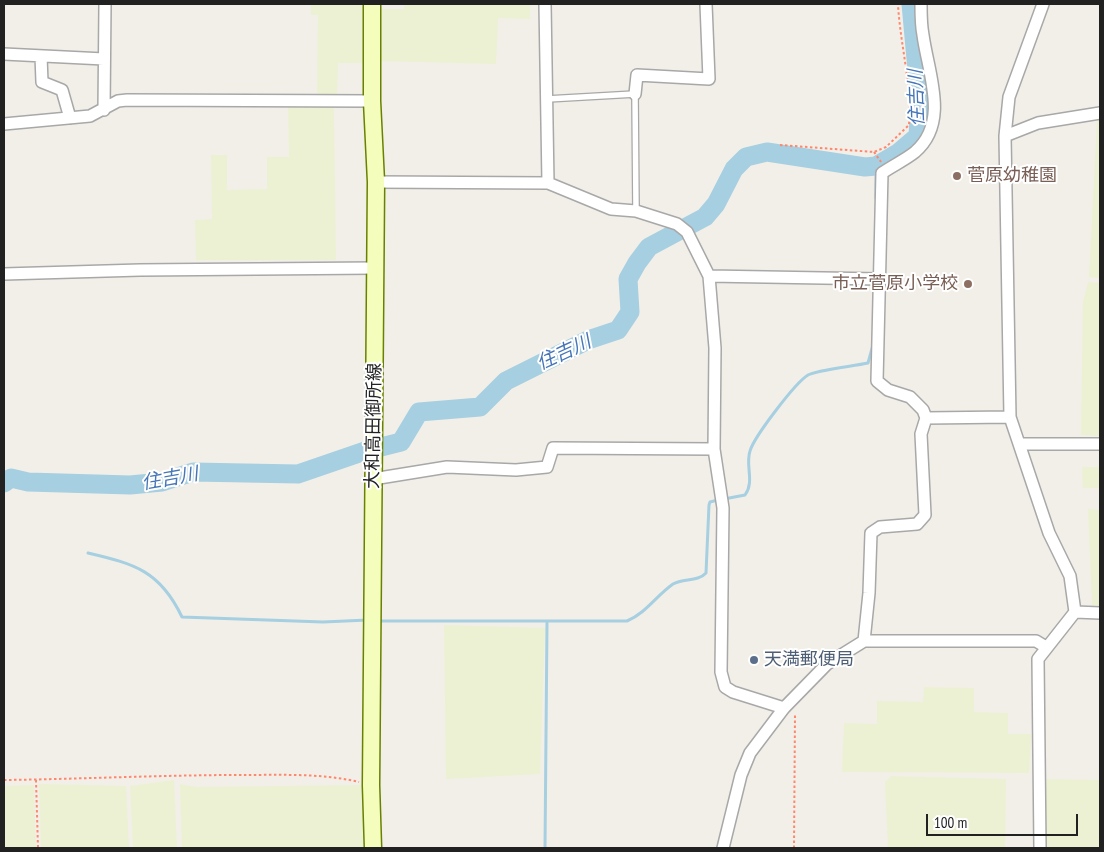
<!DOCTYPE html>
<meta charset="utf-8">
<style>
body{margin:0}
#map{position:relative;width:1104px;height:852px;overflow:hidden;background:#f2efe8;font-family:"PT Sans Narrow",sans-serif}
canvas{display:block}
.frame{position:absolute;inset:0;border:5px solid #212121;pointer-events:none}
.scale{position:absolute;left:926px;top:814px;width:152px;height:22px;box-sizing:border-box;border:2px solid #212121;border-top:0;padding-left:6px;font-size:15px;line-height:18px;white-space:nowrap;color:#212121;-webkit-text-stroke:4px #fff;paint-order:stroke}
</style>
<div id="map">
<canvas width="1104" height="852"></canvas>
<div class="frame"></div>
<div class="scale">100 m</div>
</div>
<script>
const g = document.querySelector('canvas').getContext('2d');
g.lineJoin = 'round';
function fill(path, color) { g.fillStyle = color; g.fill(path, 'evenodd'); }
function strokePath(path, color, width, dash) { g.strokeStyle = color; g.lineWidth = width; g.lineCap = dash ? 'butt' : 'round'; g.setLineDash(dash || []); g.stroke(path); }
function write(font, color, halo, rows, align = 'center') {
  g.font = font + ' "PT Sans Narrow","Noto Sans JP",sans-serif'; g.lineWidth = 4; g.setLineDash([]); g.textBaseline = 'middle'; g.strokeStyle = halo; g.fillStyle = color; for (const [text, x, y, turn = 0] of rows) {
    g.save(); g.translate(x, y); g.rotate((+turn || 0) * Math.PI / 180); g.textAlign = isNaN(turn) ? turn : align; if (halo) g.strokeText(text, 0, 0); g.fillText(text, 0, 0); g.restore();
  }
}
const farmland = new Path2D(`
 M311,4H366V63H338L337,94H317L318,15H311Z
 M404,4H530V19L498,18L496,64L376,61L375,9H404Z
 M288,106L334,107L336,260H196L195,220L212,219L211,155H227V190L267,189V157H289Z
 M1097,119L1100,120V278L1089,277Z
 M1088,282L1100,283V436L1081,435L1083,302Z
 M1082,467H1100V488H1083Z
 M1088,509L1100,510V606L1092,605Z
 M444,625L545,628L540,774L446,779Z
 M924,687L974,688V712L1008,713V734H1031L1029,773L842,772L844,723L877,724V701L923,702Z
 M891,776L1006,779L1005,848H888L885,782Z
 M1042,779L1100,780V848H1042Z
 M174,780L177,848H133L130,786Z
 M39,784L126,786L129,848H41Z
 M180,784L196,787L361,785L364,789L366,848H182Z
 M34,785L36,848H4V786Z`);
const stream = new Path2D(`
 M876,166V198
 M724,499L745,495C755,481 745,466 750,451C754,437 795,383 808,375C816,370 855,366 868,363L873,345
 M88,553C135,564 160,571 182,617L323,622L368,620
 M376,621H627C646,613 656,596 673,584C683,578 698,582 706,573L709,505L710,502L718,500
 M545,848L547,623`);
const river = new Path2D(`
 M4,483L11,478L28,482L130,485L162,482L193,472L298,474L365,451L401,442L419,412L480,407L506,381L588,340L618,330L630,312L628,279L637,263L649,247L705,217L716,204L734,169L746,157L767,152L865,167L876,166L898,153L918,136L920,103L911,4`);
const path = new Path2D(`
 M780,145L874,152L886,147L909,125C912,84 900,44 898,4
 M874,152L881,162
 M4,780C83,779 162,775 241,775C279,775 321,773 359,782
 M36,780L38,848
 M794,848L795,713`);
const lane = new Path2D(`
 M547,99L635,94L636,211`);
const street = new Path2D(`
 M545,4L548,183
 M4,54L104,59
 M41,56L42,82L62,90L70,118
 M635,94L637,75L709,79L706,4
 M104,110L105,4
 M4,124L90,116L118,101L127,100L372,101
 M1005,136L1038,123L1100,113
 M376,182L548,183L611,209L636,211L677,224L687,232L709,276L715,348L714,449L723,508L721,672L725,687L733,692L784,708
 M4,274L140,270L375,268
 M709,276L880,279
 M926,418L1010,417
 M1020,444H1100
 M373,479L447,467L516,470L547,467L553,448L714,449
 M1075,612L1100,613
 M864,641L869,593L871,533L880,527L917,524L925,515L921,434L926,418L923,410L910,397L888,390L877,381L882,173C892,166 905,160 915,152C950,122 928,73 923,35C921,25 921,14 921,4
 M723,848L741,775L750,753L784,708L827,664L864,641H1036L1046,647
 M1040,848L1038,659L1075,612L1070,576L1049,533L1010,417L1005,136L1009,97L1043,4`);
const secondary = new Path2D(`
 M372,4V101L376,182L371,785L373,848`);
const markers = [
 [957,176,5,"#8d6e63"],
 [968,284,5,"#8d6e63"],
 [754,660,5,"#5c6f8a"]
];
const educationNames = [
 ["菅原幼稚園",967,176],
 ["市立菅原小学校",958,284,"right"]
];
const streetNames = [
 ["大和高田御所線",374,426,-89]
];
const serviceNames = [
 ["天満郵便局",764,660]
];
const waterNames = [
 ["住吉川",917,98,-92],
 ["住吉川",564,353,-25],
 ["住吉川",170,479,-10]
];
fill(farmland, '#ecf1d3');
strokePath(stream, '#a6cfe1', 3);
strokePath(river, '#a6cfe1', 19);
strokePath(lane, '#a8a8a8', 8);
strokePath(street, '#a8a8a8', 14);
strokePath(secondary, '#688100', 19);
strokePath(path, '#ff876c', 2, [2.5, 2.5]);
strokePath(lane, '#fff', 5.5);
strokePath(street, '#fff', 11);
strokePath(secondary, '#f4fdbb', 16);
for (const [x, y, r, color] of markers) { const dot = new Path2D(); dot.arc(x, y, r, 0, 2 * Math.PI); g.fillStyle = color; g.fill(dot); strokePath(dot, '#fff', 2); }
write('18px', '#785e54', '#fff', educationNames, 'left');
write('18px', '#212121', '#fff', streetNames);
write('18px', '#4e5e75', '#fff', serviceNames, 'left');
write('italic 19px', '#4776b8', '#fff', waterNames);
</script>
